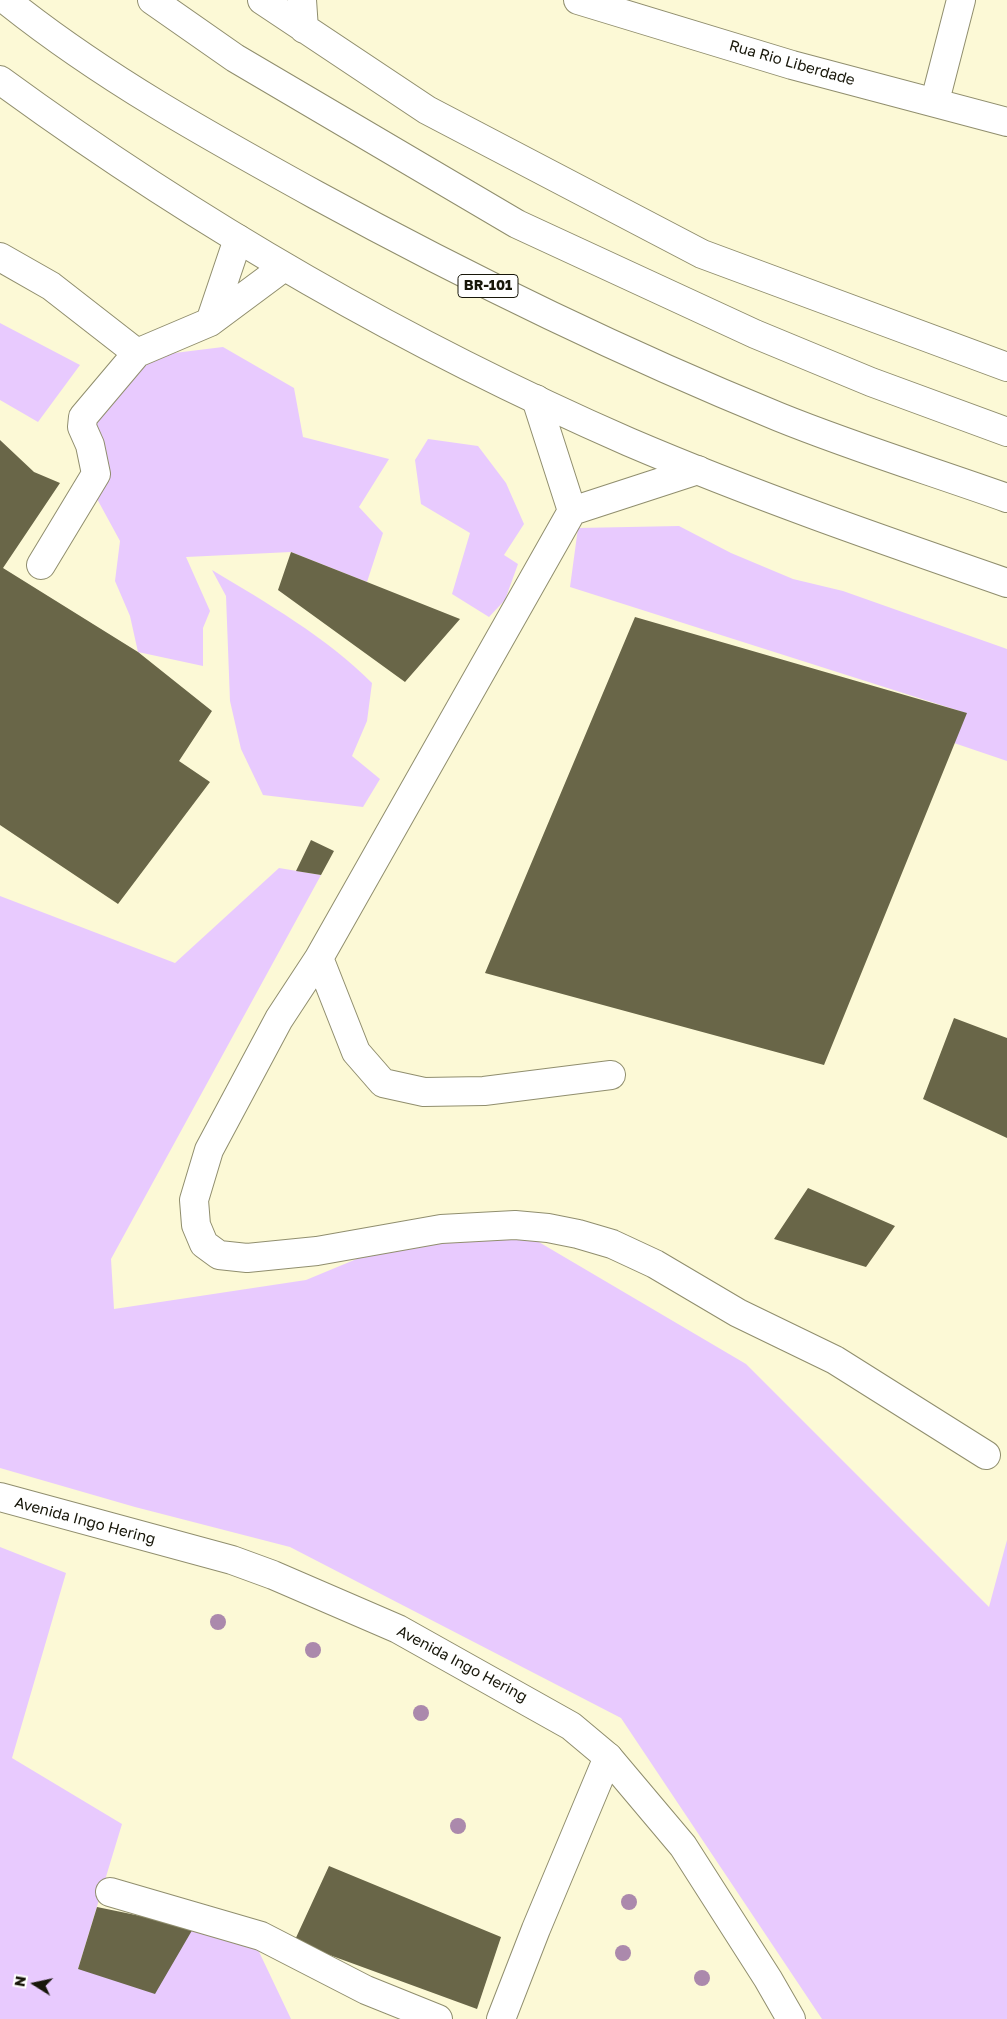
<!DOCTYPE html>
<style>
body{margin:0}
#map{position:relative;width:1007px;height:2019px;overflow:hidden;background:#fcf9d6;font-family:"Golos Text",sans-serif}
canvas{display:block}
.north{position:absolute;left:10px;top:1959px;width:50px;height:50px;-webkit-text-stroke:4px #fff;paint-order:stroke;rotate:280deg;font-size:14px;font-weight:700;line-height:20px;text-align:center;color:#18170a}
.north::after{content:'';display:block;margin:auto;width:18px;height:22px;background:#18170a;clip-path:polygon(50% 0,100% 100%,50% 72%,0 100%)}
</style>
<div id="map">
<canvas width="1007" height="2019"></canvas>
<div class="north">N</div>
</div>
<script>
const g = document.querySelector('canvas').getContext('2d');
g.lineJoin = 'round';
function fill(path, color) { g.fillStyle = color; g.fill(path, 'evenodd'); }
function strokePath(path, color, width, dash) { g.strokeStyle = color; g.lineWidth = width; g.lineCap = dash ? 'butt' : 'round'; g.setLineDash(dash || []); g.stroke(path); }
function write(font, color, halo, rows, align = 'center') {
  g.font = font + ' "Golos Text",sans-serif'; g.lineWidth = 5; g.setLineDash([]); g.textBaseline = 'middle'; g.strokeStyle = halo; g.fillStyle = color; for (const [text, x, y, turn = 0] of rows) {
    g.save(); g.translate(x, y); g.rotate((+turn || 0) * Math.PI / 180); g.textAlign = isNaN(turn) ? turn : align; if (halo) g.strokeText(text, 0, 0); g.fillText(text, 0, 0); g.restore();
  }
}
const green = new Path2D(`
 M0,323L80,365L38,422L0,400Z
 M223,347L294,388L303,437L389,459L359,507L383,533L367,582L291,552L186,557L210,611L203,628V666L138,652L130,616L115,581L120,541L96,497L86,431L150,356Z
 M428,439L478,446L506,483L524,524L504,555L518,564L505,600L489,617L452,594L470,533L421,504L415,460Z
 M679,526L731,553L793,579L843,591L1007,649V761L954,743L966,713L570,587L578,528Z
 M212,570C267,603 326,637 372,683L367,721L352,756L380,779L363,807L263,795L241,749L230,701L226,596Z
 M279,868L321,875L111,1259L114,1309L306,1280L400,1241L532,1238L746,1364L989,1607L1007,1540V2019H822L621,1718L290,1547L135,1507L0,1468V896L175,963Z
 M0,1547L66,1573L12,1758L122,1824L78,1969L194,1927L252,1937L291,2019H0Z`);
const building = new Path2D(`
 M0,440L34,472L60,483L3,568L138,652L212,711L179,761L210,782L118,904L0,825Z
 M291,552L367,582L460,619L405,682L278,590Z
 M635,617L967,713L824,1065L485,973Z
 M311,840L334,851L321,875L296,871Z
 M954,1018L1007,1038V1138L923,1099Z
 M808,1188L895,1226L866,1267L774,1239Z
 M329,1866L501,1937L477,2009L294,1942Z
 M97,1907L194,1927L155,1994L78,1969Z`);
const minor = new Path2D(`
 M578,0L792,65L1007,122
 M935,101L961,0
 M0,257L51,286L137,353L210,322L284,267
 M210,322L238,239
 M536,399L572,511
 M698,470L572,511L319,958L279,1019L209,1150L194,1200L196,1225L204,1244L219,1255L247,1258L317,1251L441,1229L515,1225L548,1228L578,1234L612,1244L655,1264L738,1313L835,1360L986,1455
 M41,565L96,474L90,445L82,427L83,417L137,353
 M319,958L356,1052L383,1083L424,1092L484,1091L611,1075
 M110,1892L261,1936L366,1990L438,2019
 M501,2019L536,1929L608,1757`);
const major = new Path2D(`
 M262,0L427,110L702,254L1007,367
 M302,0L304,29
 M0,80C197,224 405,344 629,442C753,495 880,539 1007,583
 M0,1497L232,1560L273,1575L398,1629L571,1726L608,1757L683,1846L768,1979L791,2019`);
const highway = new Path2D(`
 M6,0C102,77 209,136 316,195C466,277 620,352 779,417C853,447 931,471 1007,498
 M152,0L235,58L517,224L755,334L871,382L1007,432`);
const trees = [
 [218,1622],
 [313,1650],
 [421,1713],
 [458,1826],
 [629,1902],
 [623,1953],
 [702,1978]
];
const shields = [
 [488,286,60]
];
const shieldNames = [
 ["BR-101",488,286]
];
const streetNames = [
 ["Rua Rio Liberdade",792,63,16],
 ["Avenida Ingo Hering",85,1521,15],
 ["Avenida Ingo Hering",462,1664,28]
];
fill(green, '#e8cafe');
fill(building, '#696648');
strokePath(minor, '#908e6e', 30);
strokePath(major, '#908e6e', 30);
strokePath(highway, '#908e6e', 30);
strokePath(minor, '#fff', 28);
strokePath(major, '#fff', 28);
strokePath(highway, '#fff', 28);
g.fillStyle = '#ab89ac';
for (const [x, y] of trees) { g.beginPath(); g.arc(x, y, 8, 0, 2 * Math.PI); g.fill(); }
for (const [x, y, w] of shields) { const box = new Path2D(); box.roundRect(x - w / 2, y - 11.5, w, 23, 4); g.fillStyle = '#fff'; g.fill(box); strokePath(box, '#18170a', 1); }
write('bold 14px', '#18170a', null, shieldNames);
write('15px', '#18170a', '#fff', streetNames);
</script>
